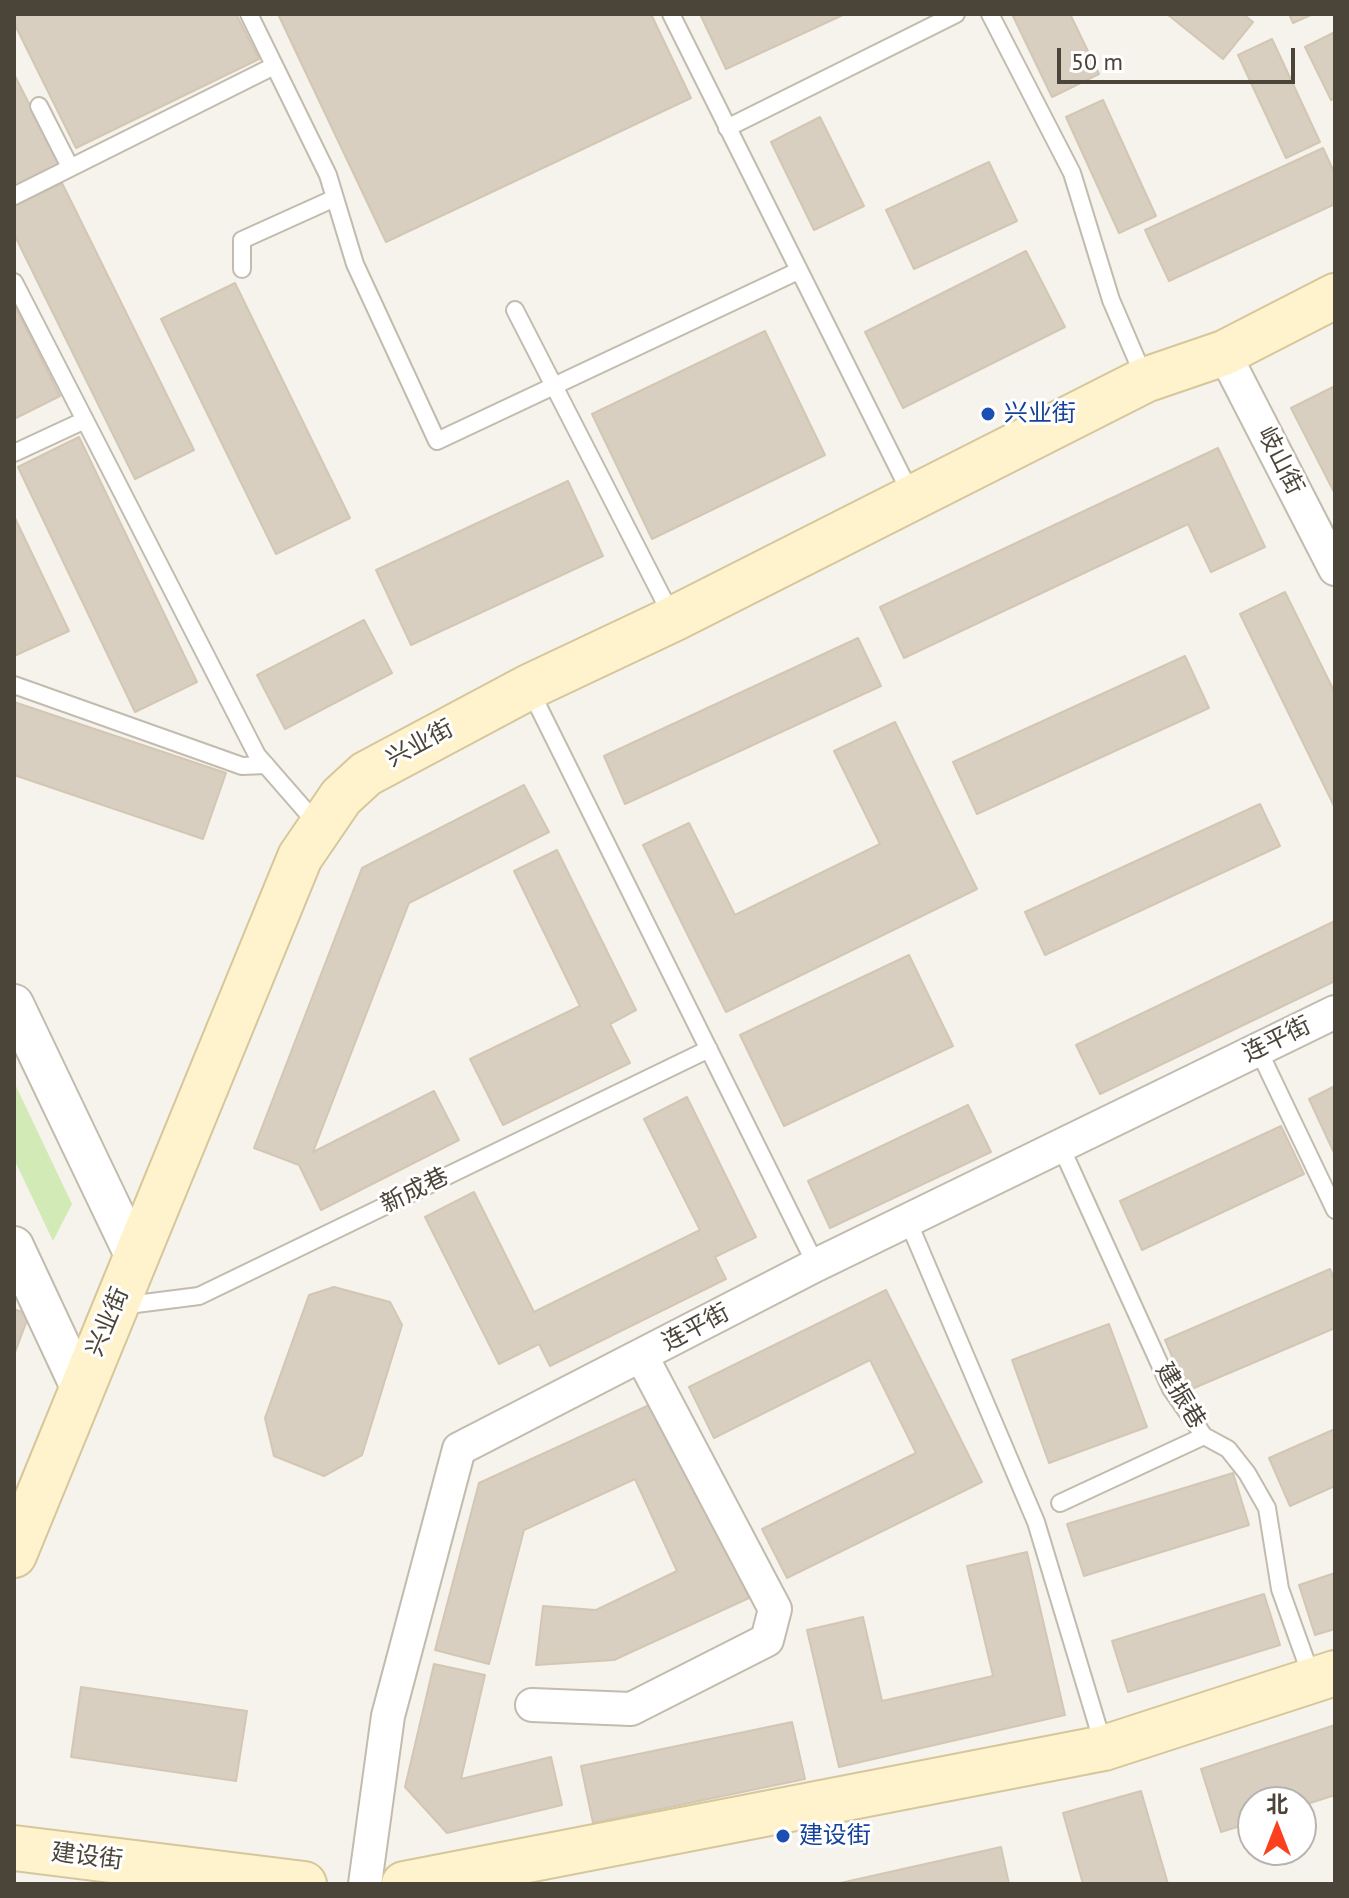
<!DOCTYPE html>
<meta charset="utf-8">
<style>
body{margin:0}
#map{position:relative;width:1349px;height:1898px;overflow:hidden;background:#f6f3ec;font-family:"PT Sans","Noto Sans SC",sans-serif}
canvas{display:block}
.frame{position:absolute;inset:0;border:16px solid #4b4439;pointer-events:none}
.north{position:absolute;left:1237px;top:1786px;width:80px;height:80px;box-sizing:border-box;background:#fff;border:2px solid #b7b4b0;border-radius:50%;rotate:0deg;font-size:22px;font-weight:700;line-height:32px;text-align:center;color:#4b4439}
.north::after{content:'';display:block;margin:auto;width:28px;height:36px;background:#fc3f1d;clip-path:polygon(50% 0,100% 100%,50% 72%,0 100%)}
.scale{position:absolute;left:1057px;top:48px;width:238px;height:36px;box-sizing:border-box;border:4px solid #4b4439;border-top:0;padding-left:10px;font-size:24px;line-height:28px;white-space:nowrap;color:#4b4439;-webkit-text-stroke:6px #fff;paint-order:stroke}
</style>
<div id="map">
<canvas width="1349" height="1898"></canvas>
<div class="frame"></div>
<div class="north">北</div>
<div class="scale">50 m</div>
</div>
<script>
const g = document.querySelector('canvas').getContext('2d');
g.lineJoin = 'round';
function fill(path, color) { g.fillStyle = color; g.fill(path, 'evenodd'); }
function strokePath(path, color, width, dash) { g.strokeStyle = color; g.lineWidth = width; g.lineCap = dash ? 'butt' : 'round'; g.setLineDash(dash || []); g.stroke(path); }
function write(font, color, halo, rows, align = 'center') {
  g.font = font + ' "PT Sans","Noto Sans SC",sans-serif'; g.lineWidth = 6; g.setLineDash([]); g.textBaseline = 'middle'; g.strokeStyle = halo; g.fillStyle = color; for (const [text, x, y, turn = 0] of rows) {
    g.save(); g.translate(x, y); g.rotate((+turn || 0) * Math.PI / 180); g.textAlign = isNaN(turn) ? turn : align; if (halo) g.strokeText(text, 0, 0); g.fillText(text, 0, 0); g.restore();
  }
}
const green = new Path2D(`
 M14,1082L72,1204L53,1241L14,1159Z`);
const building = new Path2D(`
 M14,14H236L259,59L76,148L14,23Z
 M278,14H651L691,98L386,242Z
 M700,14H845L726,69Z
 M1012,14H1070L1099,74L1052,97Z
 M1167,14H1243L1253,22L1223,59Z
 M1289,14H1313L1293,23Z
 M1335,32V98L1331,100L1305,47Z
 M1272,39L1320,142L1286,158L1238,55Z
 M14,74L60,165L14,188Z
 M1103,100L1156,216L1119,233L1066,117Z
 M820,117L864,206L814,230L771,142Z
 M1323,148L1335,174V204L1169,281L1145,230Z
 M989,162L1017,221L914,269L886,210Z
 M62,183L194,450L135,479L14,234V206Z
 M1026,251L1065,327L903,408L865,332Z
 M235,283L350,518L276,554L161,319Z
 M14,304L60,396L14,419Z
 M765,331L825,455L652,539L592,414Z
 M1335,386V494L1291,408Z
 M79,437L197,682L135,712L18,467Z
 M1218,448L1265,547L1211,572L1188,524L904,658L880,607Z
 M568,481L603,556L411,645L376,570Z
 M14,516L69,631L14,656Z
 M1285,592L1335,693V808L1240,614Z
 M364,620L392,673L285,729L257,675Z
 M858,638L881,686L625,804L604,756Z
 M1185,656L1209,708L977,814L953,762Z
 M14,702L226,773L203,839L14,775Z
 M895,722L977,889L726,1012L643,845L689,823L735,915L880,844L834,751Z
 M524,785L549,832L409,903L313,1152L434,1091L459,1140L321,1210L299,1165L254,1148L362,868Z
 M1260,804L1280,846L1045,955L1025,912Z
 M557,850L636,1010L610,1024L630,1063L503,1125L470,1059L580,1006L514,871Z
 M1335,921V981L1100,1094L1076,1045Z
 M909,955L953,1046L784,1126L740,1035Z
 M1335,1086V1155L1309,1099Z
 M687,1097L756,1237L715,1257L726,1279L550,1366L539,1344L499,1364L425,1217L474,1192L534,1312L700,1230L644,1119Z
 M968,1105L991,1152L830,1228L808,1181Z
 M1281,1126L1304,1174L1142,1250L1120,1201Z
 M1330,1269L1335,1281V1328L1187,1391L1165,1340Z
 M334,1287L390,1302L402,1325L362,1455L324,1476L274,1456L265,1418L309,1295Z
 M886,1290L982,1482L787,1578L762,1529L916,1453L870,1360L714,1438L689,1387Z
 M14,1309L29,1315L14,1355Z
 M1109,1324L1147,1427L1049,1463L1012,1360Z
 M658,1401L749,1598L614,1660L536,1665L543,1606L596,1610L677,1571L635,1479L524,1530L489,1664L435,1650L479,1483Z
 M1335,1429V1486L1290,1506L1269,1458Z
 M1233,1473L1249,1525L1084,1576L1067,1524Z
 M1027,1552L1065,1715L839,1767L807,1630L863,1617L882,1701L993,1676L967,1566Z
 M1335,1573V1629L1315,1635L1299,1585Z
 M1264,1594L1280,1645L1128,1692L1112,1641Z
 M434,1664L485,1675L461,1779L551,1757L562,1805L447,1833L405,1787Z
 M81,1687L247,1711L236,1781L71,1757Z
 M792,1722L805,1779L593,1823L581,1766Z
 M1335,1725V1795L1301,1806V1802H1253V1822L1221,1832L1201,1769Z
 M1141,1791L1168,1884H1083L1063,1813Z
 M1001,1847L1009,1884H836Z`);
const service = new Path2D(`
 M249,14L328,175L355,264L437,441L798,271
 M671,14L912,496
 M990,14L1072,173L1111,300L1145,379
 M39,106L70,167
 M727,128L956,14
 M14,196L274,66
 M242,269V240L335,198
 M14,282L257,755L318,825
 M515,310L673,618
 M14,453L85,420
 M14,685L242,766L266,765
 M530,690L816,1265
 M1258,1049L1335,1210
 M1061,1147L1171,1389L1204,1436L1228,1449L1247,1473L1267,1508L1280,1589L1312,1678
 M908,1221L1036,1522L1104,1747
 M120,1306L199,1296L709,1049
 M1060,1503L1204,1436`);
const minor = new Path2D(`
 M1224,353L1335,569
 M532,1705L631,1709L767,1640L775,1609L642,1357
 M365,1884L388,1716L459,1449L816,1265L1335,1012`);
const tertiary = new Path2D(`
 M14,1004L135,1257
 M14,1246L80,1387`);
const secondary = new Path2D(`
 M14,1555L300,857L341,797L366,774L529,687L673,619L1145,380L1224,353L1335,296
 M14,1848L304,1884
 M404,1884L1104,1748L1335,1673`);
const markers = [
 [988,414,8,"#1a4fb4"],
 [783,1836,8,"#1a4fb4"]
];
const transitNames = [
 ["兴业街",1004,414],
 ["建设街",799,1836]
];
const streetNames = [
 ["岐山街",1280,461,63],
 ["兴业街",420,744,-28],
 ["连平街",1277,1040,-26],
 ["新成巷",415,1191,-26],
 ["兴业街",108,1322,-67],
 ["连平街",696,1328,-28],
 ["建振巷",1180,1396,59],
 ["建设街",87,1857,7]
];
fill(green, '#d2eab5');
fill(building, '#d8cfc1');
strokePath(building, '#d3c7b4', 2);
strokePath(service, '#c2bbae', 20);
strokePath(minor, '#c2bbae', 36);
strokePath(tertiary, '#c2bbae', 42);
strokePath(secondary, '#d6c79b', 48);
strokePath(service, '#fff', 16);
strokePath(minor, '#fff', 32);
strokePath(tertiary, '#fff', 38);
strokePath(secondary, '#fff3cd', 44);
for (const [x, y, r, color] of markers) { const dot = new Path2D(); dot.arc(x, y, r, 0, 2 * Math.PI); g.fillStyle = color; g.fill(dot); strokePath(dot, '#fff', 3); }
write('24px', '#164399', '#fff', transitNames, 'left');
write('24px', '#4b4439', '#fff', streetNames);
</script>
